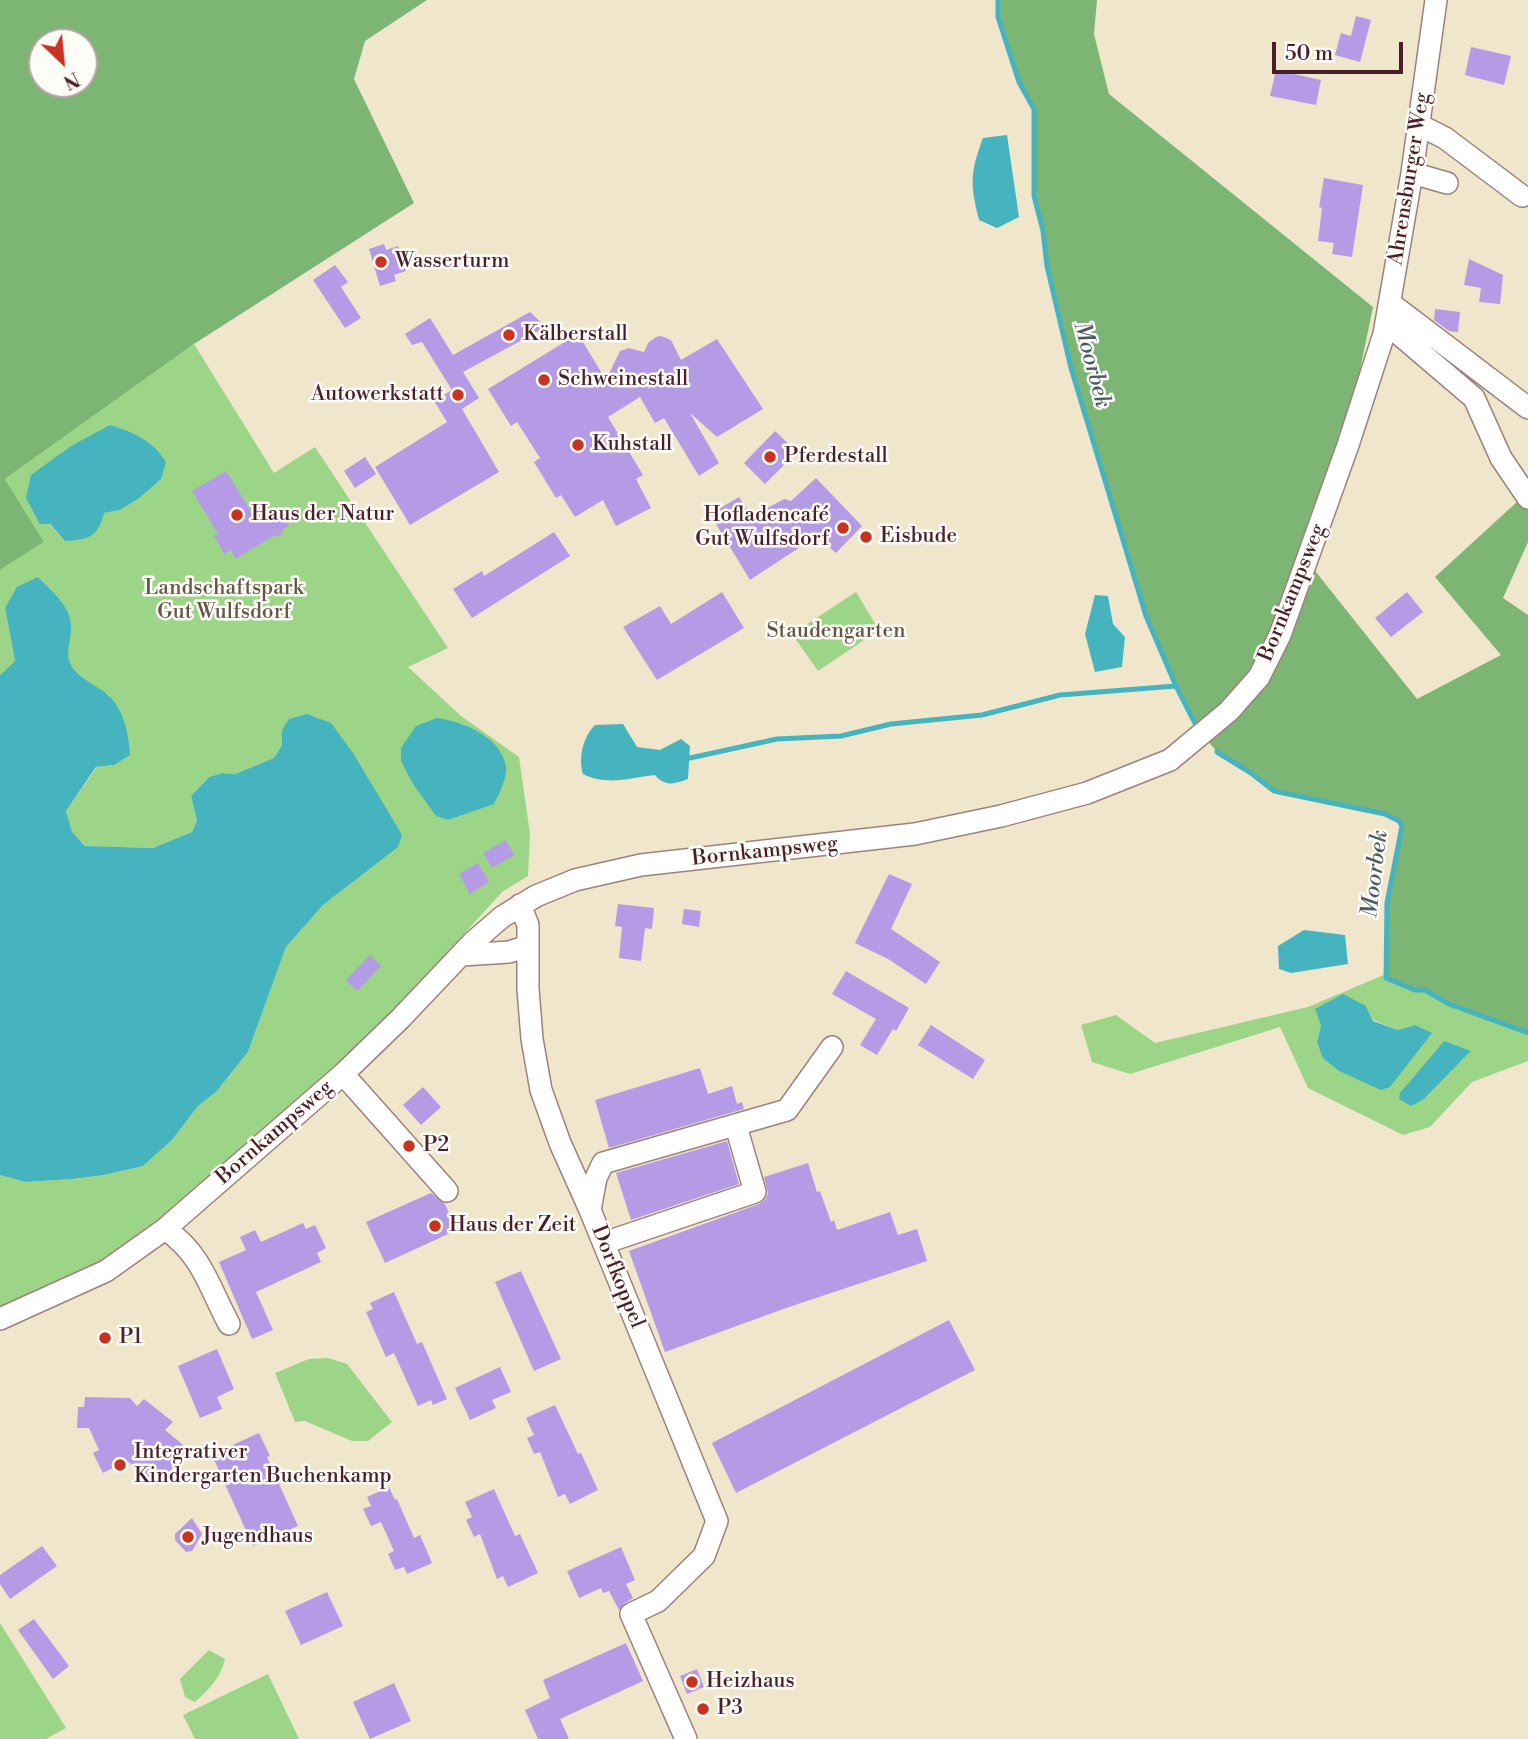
<!DOCTYPE html>
<meta charset="utf-8">
<style>
body{margin:0}
#map{position:relative;width:1528px;height:1739px;overflow:hidden;background:#f0e6cc;font-family:"Libre Bodoni",serif}
canvas{display:block}
.north{position:absolute;left:28px;top:28px;width:70px;height:70px;box-sizing:border-box;background:#fdfcf7;border:2px solid #b5a4a5;border-radius:50%;rotate:154deg;font-size:19px;font-weight:700;line-height:28px;text-align:center;color:#4a1f2b}
.north::after{content:'';display:block;margin:auto;width:24px;height:32px;background:#c8321e;clip-path:polygon(50% 0,100% 100%,50% 72%,0 100%)}
.scale{position:absolute;left:1272px;top:42px;width:131px;height:32px;box-sizing:border-box;border:4px solid #4a1f2b;border-top:0;padding-left:9px;font-size:21px;line-height:24px;white-space:nowrap;color:#4a1f2b;-webkit-text-stroke:5px #fdfcf7;paint-order:stroke}
</style>
<div id="map">
<canvas width="1528" height="1739"></canvas>
<div class="north">N</div>
<div class="scale">50 m</div>
</div>
<script>
const g = document.querySelector('canvas').getContext('2d');
g.lineJoin = 'round';
function fill(path, color) { g.fillStyle = color; g.fill(path, 'evenodd'); }
function strokePath(path, color, width, dash) { g.strokeStyle = color; g.lineWidth = width; g.lineCap = dash ? 'butt' : 'round'; g.setLineDash(dash || []); g.stroke(path); }
function write(font, color, halo, rows, align = 'center') {
  g.font = font + ' "Libre Bodoni",serif'; g.lineWidth = 5; g.setLineDash([]); g.textBaseline = 'middle'; g.strokeStyle = halo; g.fillStyle = color; for (const [text, x, y, turn = 0] of rows) {
    g.save(); g.translate(x, y); g.rotate((+turn || 0) * Math.PI / 180); g.textAlign = isNaN(turn) ? turn : align; if (halo) g.strokeText(text, 0, 0); g.fillText(text, 0, 0); g.restore();
  }
}
const green = new Path2D(`
 M194,344L274,473L315,447L448,648L408,667L461,716L519,757L530,834L528,876L502,892L392,1013L336,1069L160,1222L102,1265L0,1310V1175L25,1182L73,1179L104,1175L143,1166L172,1140L198,1106L216,1092L248,1052L286,947L323,905L397,847L282,730V745L274,758L235,774L222,773L209,777L191,796L197,821L192,832L153,848L86,846L72,833L66,811L97,767L114,765L110,696C99,689 76,675 70,664C65,653 69,636 71,625L5,608L15,661L0,675V570L44,542L5,479ZM71,446L138,499L120,510L104,513L65,541L49,524L52,461Z
 M856,592L879,630L818,671L792,634Z
 M1386,974V978L1414,990H1425L1449,1004L1528,1033V1061L1472,1082L1430,1127L1403,1135L1308,1088L1280,1027L1130,1074L1092,1062L1081,1025L1116,1015L1155,1043L1308,1007ZM1366,1006L1373,1020L1398,1030L1415,1025L1354,1077L1339,1071L1317,1042L1321,1025ZM1444,1041L1470,1052L1424,1099H1399L1401,1093Z
 M328,1358L347,1364L392,1422L368,1441H352L305,1421L295,1422L275,1373L309,1359Z
 M0,1623L66,1728L46,1739H0Z
 M209,1650L225,1659C221,1678 209,1689 195,1702L185,1697L180,1679Z
 M268,1674L299,1739H195L183,1715Z`);
const forest = new Path2D(`
 M0,0H427L365,41L354,79L414,203L194,344L5,479L44,542L0,570ZM84,42V84H42V42Z
 M998,0H1097L1094,34L1109,94L1373,307L1339,472L1308,562L1417,699L1501,655L1435,577L1519,500L1528,509V542L1503,598L1528,615V1033L1449,1004L1425,990H1415L1386,978L1387,903L1401,823L1385,814L1354,806L1300,798L1274,791L1251,773L1217,752L1198,729L1176,686L1146,616L1071,368L1047,266L1043,231L1034,196V109L1019,82L998,17Z`);
const water = new Path2D(`
 M1007,135L1019,217L997,228L979,220C970,184 970,173 983,138Z
 M110,425C135,433 152,440 166,462L161,479L138,499L120,510L104,513C98,537 88,540 65,541L50,524H40L26,498L31,475L71,446Z
 M38,577C51,591 70,605 71,625C72,638 65,651 70,663C77,678 97,685 108,695C124,709 129,735 130,755L114,765L96,767L66,811L72,832L85,846L153,848L192,832L197,821L191,796L209,777L222,773L235,774L274,758L282,745V730L289,719L307,714L331,723L353,753L402,835L398,847L323,905L286,947L248,1052L216,1092L198,1106L172,1140L143,1166L104,1175L73,1179L25,1182L0,1175V675L15,661L5,608L17,587Z
 M1095,595L1108,596L1113,624L1125,637L1122,667L1095,672L1085,634Z
 M437,718C463,722 501,736 506,767C507,780 499,793 494,804L448,820L436,816L413,784L401,761V748L416,726Z
 M623,724L637,747L660,750L681,739L690,746L688,779C675,784 665,787 655,775C629,778 607,786 583,774C578,758 583,737 595,725Z
 M1304,930L1345,935L1348,964L1291,973L1279,969L1278,946Z
 M1343,994L1366,1006L1373,1021L1398,1030L1415,1025L1432,1033L1390,1087L1381,1090L1339,1071L1323,1058L1317,1042L1321,1025L1315,1009Z
 M1444,1041L1471,1051L1424,1099L1411,1106L1399,1099L1400,1093Z`);
const stream = new Path2D(`
 M998,0V17L1019,82L1034,109V196L1043,231L1047,266L1071,368L1146,616L1176,686L1198,729
 M1217,752L1251,773L1274,791L1385,814L1399,821L1402,826L1387,903L1386,978L1415,990H1425L1449,1004L1528,1033
 M690,758L777,739L841,736L891,724L982,715L1060,695L1176,686`);
const building = new Path2D(`
 M1356,16L1371,20L1360,62L1335,55L1341,33L1351,36Z
 M1471,47L1511,56L1504,85L1465,75Z
 M1276,70L1321,80L1316,105L1270,96Z
 M1324,178L1363,185L1352,257L1332,254L1334,243L1318,241L1322,208L1319,207Z
 M384,244L386,250L398,246L406,271L394,275L396,281L380,286L369,249Z
 M1469,259L1503,275L1500,304L1479,302L1481,288L1464,285Z
 M335,265L348,282L341,287L361,318L345,328L313,280Z
 M1435,309L1460,312L1458,332L1449,331L1434,320Z
 M530,312L546,327L463,372L479,398L462,409L499,472L410,525L375,467L447,422L434,401L452,390L422,342L412,345L405,334L430,318L453,355Z
 M578,334L606,380L620,351L629,348L644,352L648,343L656,337L661,336L671,340L681,360L717,339L763,409L717,437L690,413L719,463L699,476L664,418L655,423L640,397L608,417L643,475L636,479L651,508L616,526L603,500L575,517L561,495L556,498L534,462L540,458L517,422L511,426L488,389Z
 M775,431L797,452L765,484L744,463Z
 M365,457L376,474L355,488L344,471Z
 M226,471L252,513L263,507L269,516L280,510L289,525L282,530L280,537L275,535L235,559L231,550L224,554L214,536L218,534L192,491Z
 M816,478L862,526L836,553L817,536L750,580L710,514L739,497L751,517L784,499L791,501Z
 M554,532L570,556L472,618L453,589L482,571L484,576Z
 M722,592L744,628L657,680L623,627L660,606L671,624Z
 M1407,592L1423,612L1391,637L1375,618Z
 M506,840L514,855L492,868L483,853Z
 M478,863L489,882L470,894L459,874Z
 M889,874L912,884L891,929L940,962L926,984L888,959L855,943Z
 M618,904L654,908L652,929L645,928L641,961L619,958L622,927L615,926Z
 M684,909L701,911L699,927L682,924Z
 M370,955L381,966L357,991L346,980Z
 M846,971L909,1008L896,1031L893,1029L877,1055L860,1045L876,1019L832,994Z
 M931,1025L985,1060L973,1079L918,1045Z
 M700,1068L708,1094L732,1086L737,1104L742,1102L744,1109L609,1148L595,1100Z
 M423,1087L441,1107L421,1125L403,1105Z
 M727,1141L739,1184L631,1220L616,1173Z
 M808,1163L817,1192L820,1191L831,1222L834,1220L837,1230L890,1212L898,1235L917,1229L927,1261L789,1307L665,1352L629,1251L759,1204L765,1200L768,1194L764,1177Z
 M431,1193L445,1204L457,1230L385,1263L366,1222Z
 M303,1223L306,1229L315,1225L326,1248L317,1253L321,1262L256,1292L273,1330L252,1339L219,1262L246,1250L240,1237L255,1230L261,1242Z
 M521,1271L561,1359L534,1371L495,1282Z
 M394,1292L417,1344L422,1342L447,1399L433,1405L431,1400L418,1406L394,1353L386,1357L366,1312L373,1309L370,1303Z
 M949,1320L975,1370L736,1493L712,1443Z
 M217,1349L234,1389L217,1397L222,1409L200,1418L178,1366Z
 M500,1367L511,1392L492,1400L496,1408L470,1420L455,1388Z
 M85,1397L130,1398L137,1406L144,1399L173,1422L165,1430L188,1449L158,1486L127,1461L103,1473L93,1453L99,1450L89,1428H77L78,1407H84Z
 M555,1405L578,1454L581,1453L598,1490L570,1504L565,1494L558,1497L540,1452L534,1454L527,1438L534,1435L526,1418Z
 M259,1433L270,1456L267,1457L298,1526L253,1546L211,1453L217,1458L215,1453Z
 M389,1487L395,1500L397,1499L414,1538L420,1535L432,1563L407,1574L404,1567L395,1570L388,1554L394,1551L381,1522L371,1526L363,1509L371,1506L367,1497Z
 M494,1489L515,1536L520,1534L538,1573L508,1587L503,1576L497,1579L480,1534L474,1537L466,1520L472,1517L465,1502Z
 M192,1518L202,1534L192,1551L186,1552L175,1540V1534Z
 M42,1546L57,1566L10,1599L0,1584V1575Z
 M621,1547L635,1580L626,1584L633,1598L625,1603L619,1610L609,1591L603,1593L601,1588L579,1598L567,1571Z
 M327,1592L343,1626L301,1645L285,1611Z
 M34,1619L69,1666L53,1679L18,1630Z
 M626,1643L643,1681L560,1719L569,1739H538L525,1710L550,1698L543,1680Z
 M697,1669L704,1687L687,1694L680,1676Z
 M394,1683L411,1721L370,1739L353,1702Z`);
const minor = new Path2D(`
 M1419,125L1445,138L1522,196
 M1412,173L1447,183
 M1390,303L1528,408
 M1386,323L1474,398L1501,458L1528,498
 M520,905L528,925V989L532,1039L541,1090L560,1143L590,1210L717,1521L704,1556L658,1601L631,1614L686,1739
 M462,955L509,952L528,946
 M343,1074L447,1191
 M590,1210L596,1178L603,1163L787,1110L832,1047
 M165,1229C202,1254 209,1287 229,1324
 M604,1243L755,1192L736,1126
 M0,1319L106,1271L165,1229L343,1074L400,1019L473,942L502,917L536,896L575,880L641,865L915,834L1001,816L1087,793L1170,760L1229,711L1259,677L1280,635L1348,445L1384,334L1412,173L1436,0`);
const markers = [
 [381,262,7,"#c8321e"],
 [509,335,7,"#c8321e"],
 [544,380,7,"#c8321e"],
 [458,395,7,"#c8321e"],
 [578,445,7,"#c8321e"],
 [770,457,7,"#c8321e"],
 [237,515,7,"#c8321e"],
 [843,528,7,"#c8321e"],
 [866,537,7,"#c8321e"],
 [409,1146,7,"#c8321e"],
 [435,1226,7,"#c8321e"],
 [105,1338,7,"#c8321e"],
 [120,1465,7,"#c8321e"],
 [188,1537,7,"#c8321e"],
 [692,1682,7,"#c8321e"],
 [703,1709,7,"#c8321e"]
];
const streetNames = [
 ["Ahrensburger Weg",1410,179,-81],
 ["Bornkampsweg",1293,593,-68],
 ["Bornkampsweg",765,852,-6],
 ["Bornkampsweg",275,1133,-41],
 ["Dorfkoppel",617,1277,68]
];
const poiNames = [
 ["Wasserturm",395,262],
 ["Kälberstall",523,335],
 ["Schweinestall",558,380],
 ["Autowerkstatt",444,395,"right"],
 ["Kuhstall",592,445],
 ["Pferdestall",784,457],
 ["Haus der Natur",251,515],
 ["Hofladencafé",829,516,"right"],
 ["Gut Wulfsdorf",829,540,"right"],
 ["Eisbude",880,537],
 ["P2",423,1146],
 ["Haus der Zeit",449,1226],
 ["P1",119,1338],
 ["Integrativer",134,1453],
 ["Kindergarten Buchenkamp",134,1477],
 ["Jugendhaus",202,1537],
 ["Heizhaus",706,1682],
 ["P3",717,1709]
];
const parkNames = [
 ["Landschaftspark",224,589],
 ["Gut Wulfsdorf",224,613],
 ["Staudengarten",836,632]
];
const waterNames = [
 ["Moorbek",1091,365,75],
 ["Moorbek",1376,874,-83]
];
fill(green, '#9cd588');
fill(forest, '#7db674');
fill(water, '#45b4bf');
strokePath(stream, '#45b4bf', 5);
fill(building, '#b59be5');
strokePath(minor, '#9d827c', 24);
strokePath(minor, '#fff', 21);
for (const [x, y, r, color] of markers) { const dot = new Path2D(); dot.arc(x, y, r, 0, 2 * Math.PI); g.fillStyle = color; g.fill(dot); strokePath(dot, '#fdfcf7', 2.5); }
write('21px', '#4a1f2b', '#fdfcf7', streetNames);
write('21px', '#4a1f2b', '#fdfcf7', poiNames, 'left');
write('21px', '#635647', '#fdfcf7', parkNames);
write('italic 23px', '#485b66', '#fdfcf7', waterNames);
</script>
